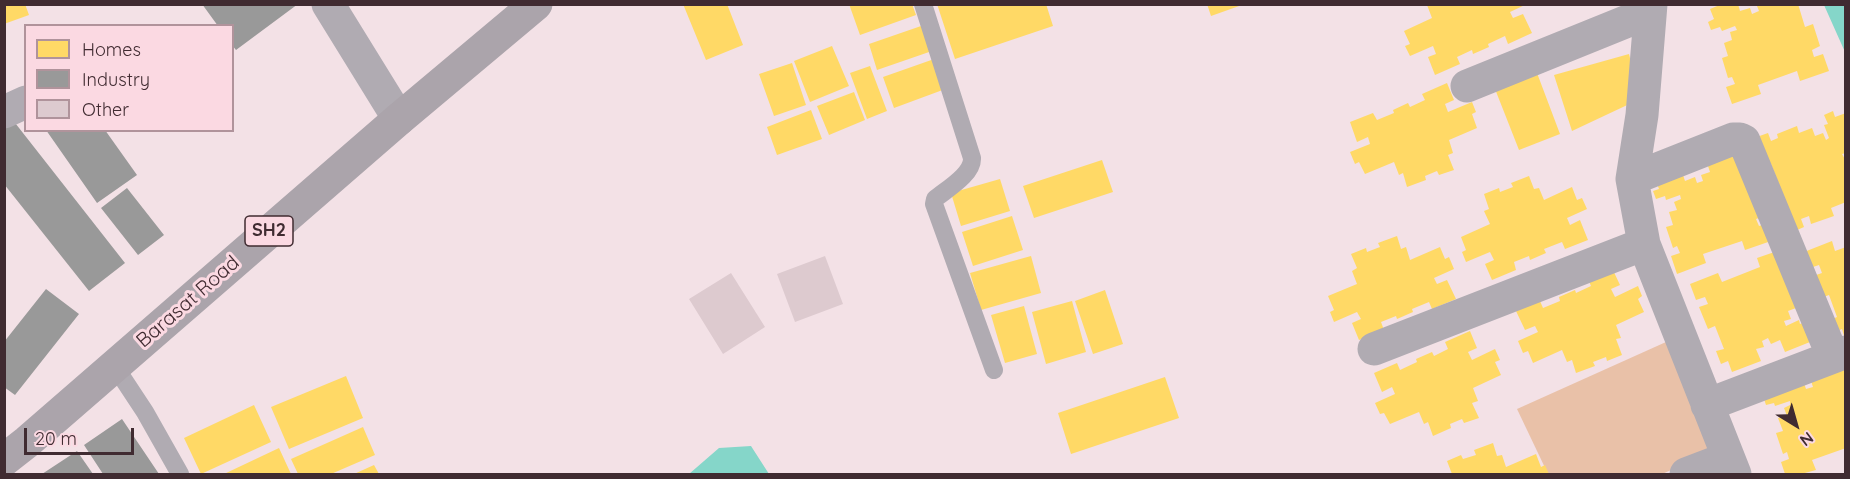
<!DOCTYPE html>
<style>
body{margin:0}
#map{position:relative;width:1850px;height:479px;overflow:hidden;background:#f3e1e6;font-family:Quicksand,sans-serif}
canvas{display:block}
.frame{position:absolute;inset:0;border:6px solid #402b31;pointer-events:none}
.legend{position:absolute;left:24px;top:24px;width:210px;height:108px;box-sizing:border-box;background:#fbd9e2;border:2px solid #b0939b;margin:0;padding:8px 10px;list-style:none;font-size:18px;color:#402b31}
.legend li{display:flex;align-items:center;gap:12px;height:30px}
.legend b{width:30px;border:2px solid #b0939b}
.north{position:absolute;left:1766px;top:395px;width:60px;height:60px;-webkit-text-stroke:4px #fbd9e2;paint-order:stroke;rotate:143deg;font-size:16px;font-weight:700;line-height:24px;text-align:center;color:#402b31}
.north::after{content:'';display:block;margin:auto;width:21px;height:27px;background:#402b31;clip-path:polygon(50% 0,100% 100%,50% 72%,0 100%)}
.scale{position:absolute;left:24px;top:428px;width:110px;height:27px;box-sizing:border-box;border:3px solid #402b31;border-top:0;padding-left:8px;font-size:18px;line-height:21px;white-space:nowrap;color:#402b31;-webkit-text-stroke:4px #fbd9e2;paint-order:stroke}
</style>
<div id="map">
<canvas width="1850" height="479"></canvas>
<div class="frame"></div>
<ul class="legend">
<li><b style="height:16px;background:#ffd966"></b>Homes</li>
<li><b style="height:16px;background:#999"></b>Industry</li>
<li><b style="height:16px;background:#ddcacf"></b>Other</li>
</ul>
<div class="north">N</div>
<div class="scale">20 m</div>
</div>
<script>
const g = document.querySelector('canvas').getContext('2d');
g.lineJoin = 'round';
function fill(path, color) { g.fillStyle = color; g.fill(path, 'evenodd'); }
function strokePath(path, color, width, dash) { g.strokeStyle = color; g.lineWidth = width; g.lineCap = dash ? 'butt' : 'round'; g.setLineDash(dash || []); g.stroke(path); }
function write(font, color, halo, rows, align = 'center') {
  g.font = font + ' Quicksand,sans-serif'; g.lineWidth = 6; g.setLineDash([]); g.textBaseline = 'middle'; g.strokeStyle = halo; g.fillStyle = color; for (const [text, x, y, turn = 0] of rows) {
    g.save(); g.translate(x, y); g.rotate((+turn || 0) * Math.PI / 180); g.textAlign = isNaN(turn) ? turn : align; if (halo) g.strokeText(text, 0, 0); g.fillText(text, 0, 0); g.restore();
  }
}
const green = new Path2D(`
 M1666,342L1710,453L1662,474H1548L1517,409Z`);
const water = new Path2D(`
 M1824,5H1845V52Z
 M751,446L769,474H689L719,448Z`);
const homes = new Path2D(`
 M4,4H25L29,15L4,24Z
 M683,4H727L743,45L706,60Z
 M849,4H912L916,15L860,35Z
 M937,4H1046L1053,26L955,59Z
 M1207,4H1242V5L1211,16Z
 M1429,4H1527L1510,12L1513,18L1523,14L1532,33L1508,44L1505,36L1488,44L1489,47L1473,54L1472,50L1457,57L1460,64L1435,75L1428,57L1436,54L1433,46L1410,56L1405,46L1410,44L1404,31L1432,18L1427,5Z
 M1722,4H1738L1740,11L1750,8L1752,14L1759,11L1757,6L1760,4H1798L1805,27L1813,24L1820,46L1812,50L1814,57L1823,54L1829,71L1800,81L1797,71L1758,85L1761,94L1732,104L1726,87L1735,84L1732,77L1728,78L1722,58L1728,56L1724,43L1732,40L1730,32L1737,30L1735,26L1722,31L1720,27L1711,30L1708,22L1714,19L1710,9Z
 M924,25L932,51L877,70L869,44Z
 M832,46L849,86L810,102L794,61Z
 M1629,54L1640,99L1572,131L1554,75Z
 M937,58L948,88L894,108L883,77Z
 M792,63L806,105L774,116L759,74Z
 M870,66L887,111L867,119L850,73Z
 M1537,73L1560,134L1519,150L1495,89Z
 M1447,83L1454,100L1445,104L1448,112L1472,102L1476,112L1472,114L1477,128L1449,140L1453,153L1448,155L1454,170L1439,175L1437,171L1425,176L1426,180L1407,187L1403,173L1399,175L1394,162L1365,174L1359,162L1355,164L1350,152L1370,144L1368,137L1357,142L1350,122L1373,113L1377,120L1394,113L1393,110L1408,103L1410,107L1425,100L1422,94Z
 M854,92L865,120L829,135L817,106Z
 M811,110L822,139L777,155L767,127Z
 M1833,111L1835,117L1846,113V142L1844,143L1846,153L1842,154L1846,161V202L1831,208L1834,216L1811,224L1809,216L1801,219L1804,227L1788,234L1786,202L1771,164L1762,167L1751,139L1768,133L1771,141L1778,138L1777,134L1797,126L1799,133L1812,128L1815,136L1823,133L1826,140L1829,138L1824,125L1828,124L1824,115Z
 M1734,150L1765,216L1756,219L1759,226L1768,223L1774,240L1745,250L1742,241L1703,254L1706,263L1677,274L1671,256L1680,253L1677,246L1673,248L1666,227L1673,225L1669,212L1677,210L1674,202L1681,199L1680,195L1666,200L1665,196L1656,199L1653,191L1659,189L1655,178L1681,169L1685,181L1695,177L1697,183L1703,181L1701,175L1710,172L1706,160Z
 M1102,160L1113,192L1034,218L1023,186Z
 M1529,176L1534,189L1539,188L1544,200L1572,187L1577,200L1582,198L1587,209L1567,218L1570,225L1580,220L1588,240L1565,249L1562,242L1544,249L1546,253L1530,260L1529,256L1514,262L1516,270L1492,280L1485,264L1494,260L1490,252L1466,262L1462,252L1466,250L1461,237L1490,224L1484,211L1489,209L1484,194L1499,188L1500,192L1513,187L1511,183Z
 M1000,179L1010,211L961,226L951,193Z
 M1012,216L1023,250L973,266L962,232Z
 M1397,236L1401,249L1406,247L1410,260L1440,247L1445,259L1449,257L1454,269L1434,278L1437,284L1447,280L1456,299L1432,309L1429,302L1412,309L1413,312L1397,319L1396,316L1381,322L1384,330L1359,340L1352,323L1361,319L1357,312L1334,322L1330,312L1334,310L1328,296L1357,284L1352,271L1357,268L1351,254L1366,248L1367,252L1380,247L1378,243Z
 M1832,241L1835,251L1846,247L1845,339L1842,329L1835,332L1830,320L1837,317L1829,295L1821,298L1813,276L1822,273L1819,265L1810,268L1804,252Z
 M1786,248L1796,308L1788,311L1791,319L1784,321L1786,326L1799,320L1800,324L1809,320L1810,342L1785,352L1780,340L1771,344L1768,338L1762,341L1764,347L1756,349L1761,361L1732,372L1728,361L1721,364L1716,351L1724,349L1715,326L1708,329L1699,307L1708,304L1705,297L1696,300L1690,284L1718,273L1722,282L1760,267L1757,258Z
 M1031,256L1041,293L981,310L970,273Z
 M1612,268L1620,285L1611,289L1615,297L1638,286L1642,296L1638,299L1644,312L1616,325L1621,338L1616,339L1622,355L1607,361L1606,357L1593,362L1595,366L1576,373L1572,360L1567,362L1562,350L1533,363L1528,351L1523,353L1518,341L1538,332L1535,326L1525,330L1516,311L1540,301L1543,308L1560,301L1559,297L1575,290L1576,293L1591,286L1588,279Z
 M1105,290L1123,344L1093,354L1075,301Z
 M1072,301L1086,352L1046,364L1032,312Z
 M1024,306L1037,354L1005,363L991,315Z
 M1470,331L1477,348L1468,352L1472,360L1495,349L1500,360L1495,362L1501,375L1473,388L1478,401L1472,403L1479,418L1464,423L1462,419L1450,424L1451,428L1433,436L1428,422L1424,424L1419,412L1390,424L1384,413L1380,414L1375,403L1395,394L1392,387L1382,392L1374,373L1397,363L1400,370L1417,362L1416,359L1432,352L1434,356L1448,349L1445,342Z
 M1846,360V448L1812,460L1816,470L1801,474H1785L1781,462L1789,459L1787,452L1783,454L1776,433L1783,431L1778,418L1787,416L1784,408L1790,405V401L1775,406L1774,403L1766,405L1763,396L1804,383L1806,389L1813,387L1811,381Z
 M346,376L363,418L289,449L271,407Z
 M1165,377L1179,418L1071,454L1058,413Z
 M254,405L271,442L201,474L184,438Z
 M363,427L375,455L331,474H298L291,459Z
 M1493,443L1497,456L1502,455L1506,467L1536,454L1541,467L1545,465L1549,474H1452L1447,461L1461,455L1463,459L1476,455L1474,450Z
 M279,448L291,474H224Z
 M374,465L379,474H354Z`);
const industry = new Path2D(`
 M202,4H298L236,50L232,45V26H218Z
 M12,119L125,263L89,291L4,184V125Z
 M46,130H105L137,175L97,203Z
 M127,188L164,235L138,255L101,208Z
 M46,289L79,314L15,395L4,387V342Z
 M122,419L159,474H103L84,445Z
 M77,451L93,474H42Z`);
const building = new Path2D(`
 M825,256L843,304L795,322L777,274Z
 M731,273L765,327L723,354L689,299Z`);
const lane = new Path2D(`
 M923,4L972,158C973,174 947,189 935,199L934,204L994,370
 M114,365L145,412L180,474`);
const street = new Path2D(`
 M328,4L399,119
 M1651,4L1642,115L1632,179L1644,244L1735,474
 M1467,86L1650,12
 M4,112L26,102
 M1632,179L1733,139H1740L1744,141L1833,357
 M1374,349L1644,244
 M1707,405L1846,352
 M1686,474L1728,458`);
const primary = new Path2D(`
 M4,460L27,442L399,119L536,4`);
const shields = [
 [269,231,48]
];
const shieldNames = [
 ["SH2",269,231]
];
const streetNames = [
 ["Barasat Road",188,302,-41]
];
fill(green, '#e9c1a8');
fill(water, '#85d6c9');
fill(homes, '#ffd966');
fill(industry, '#999');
fill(building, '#ddcacf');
strokePath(lane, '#b0abb2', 18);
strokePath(street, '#b0abb2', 33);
strokePath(primary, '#aba4ab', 33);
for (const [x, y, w] of shields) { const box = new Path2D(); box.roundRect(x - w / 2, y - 15, w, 30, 4.5); g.fillStyle = '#fbd9e2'; g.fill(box); strokePath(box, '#402b31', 1.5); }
write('bold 18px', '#402b31', null, shieldNames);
write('20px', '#402b31', '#fbd9e2', streetNames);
</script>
